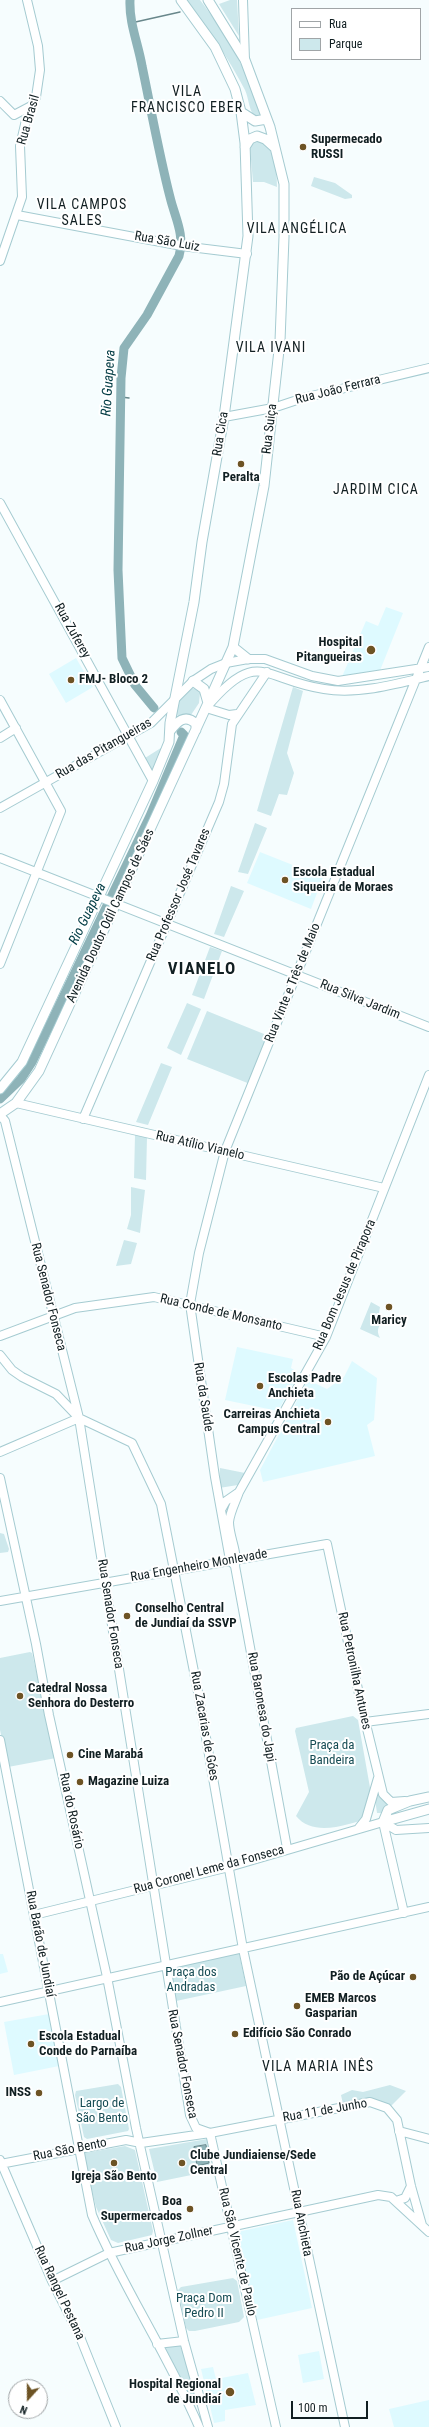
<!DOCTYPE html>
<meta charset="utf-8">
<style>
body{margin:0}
#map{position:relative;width:429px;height:2427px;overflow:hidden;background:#f6fdfe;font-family:"Roboto Condensed",sans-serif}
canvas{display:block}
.legend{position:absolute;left:291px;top:8px;width:130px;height:52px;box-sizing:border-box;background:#fff;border:1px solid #a0a5a7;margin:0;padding:5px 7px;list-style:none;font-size:12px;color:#111f22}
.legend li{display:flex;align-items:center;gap:8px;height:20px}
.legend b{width:20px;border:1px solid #a0a5a7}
.north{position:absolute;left:8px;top:2379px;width:40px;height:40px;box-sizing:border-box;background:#fff;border:1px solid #a0a5a7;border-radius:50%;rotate:201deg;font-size:11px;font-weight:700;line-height:16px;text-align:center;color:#111f22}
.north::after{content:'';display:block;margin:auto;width:14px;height:18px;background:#6d5324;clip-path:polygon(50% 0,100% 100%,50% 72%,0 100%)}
.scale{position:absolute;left:291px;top:2401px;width:77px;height:18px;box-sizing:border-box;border:2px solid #111f22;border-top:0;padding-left:5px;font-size:12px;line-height:14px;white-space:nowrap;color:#111f22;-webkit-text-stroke:3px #fff;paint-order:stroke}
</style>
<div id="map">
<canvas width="429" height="2427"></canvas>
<ul class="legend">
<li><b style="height:5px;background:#fff"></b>Rua</li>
<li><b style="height:11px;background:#cde8ec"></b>Parque</li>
</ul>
<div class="north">N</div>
<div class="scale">100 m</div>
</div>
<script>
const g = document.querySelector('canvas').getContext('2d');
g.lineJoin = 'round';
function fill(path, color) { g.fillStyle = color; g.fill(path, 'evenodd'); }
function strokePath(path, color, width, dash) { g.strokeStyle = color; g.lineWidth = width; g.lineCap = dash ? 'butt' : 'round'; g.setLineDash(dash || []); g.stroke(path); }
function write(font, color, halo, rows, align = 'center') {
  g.font = font + ' "Roboto Condensed",sans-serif'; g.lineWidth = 4; g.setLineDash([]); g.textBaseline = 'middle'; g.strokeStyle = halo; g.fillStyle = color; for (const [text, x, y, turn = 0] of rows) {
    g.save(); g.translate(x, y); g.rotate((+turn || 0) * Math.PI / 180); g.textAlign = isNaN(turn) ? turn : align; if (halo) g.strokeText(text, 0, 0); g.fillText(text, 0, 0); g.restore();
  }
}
const built = new Path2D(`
 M386,607L403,613L379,673L341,679L366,621L378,626Z
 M76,658L93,687L66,703L49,674Z
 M260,852L323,877L311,909L247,883Z
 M237,1347L293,1359L291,1368L299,1373L278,1411L225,1400Z
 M352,1361L377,1378L374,1420L367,1425L375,1456L263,1482L260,1470L308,1380L327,1389L344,1377Z
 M0,1954H3L8,1972L0,1974Z
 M49,2014L59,2066L14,2075L4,2022Z
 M293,2220L312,2308L257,2320L237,2232Z
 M319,2351L324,2379L303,2383L298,2355Z
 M213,2367L216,2379L248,2373L256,2405L225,2410V2421L214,2423L201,2369Z
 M429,2400V2427H394L389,2409Z`);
const green = new Path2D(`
 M186,0H200C229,38 245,68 262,112L261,116L256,118C249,112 249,99 245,90C229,59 208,28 186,0Z
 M230,0H237L239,36L219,4Z
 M254,140C276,141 277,170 277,187L264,182H253L250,148Z
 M314,177L335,183L352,195V198L345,199L311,186Z
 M293,687L303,691L287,753L294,773L287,795L279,794L271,816L257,811Z
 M191,688L198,689L200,693L199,703L191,715L179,718C171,707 183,695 191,688Z
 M164,746L152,771L145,758Z
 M255,823L267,828L248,874L238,872Z
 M231,886L244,891L224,937L214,934Z
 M210,947L222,951L204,999L192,995Z
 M187,1003L201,1009L181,1055L167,1048Z
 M207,1011L269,1036L250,1084L187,1059Z
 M161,1063L172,1067L148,1125L136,1122Z
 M135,1135L147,1137L146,1180L134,1178Z
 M131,1187L145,1190L140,1233L127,1229L131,1215Z
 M124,1240L137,1243L131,1264L116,1266Z
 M371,1302L380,1307L379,1313L385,1317C380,1325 375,1329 380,1338L360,1329Z
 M220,1468L245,1473L238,1485L219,1488Z
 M0,1533L4,1534L9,1549L8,1552L0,1553Z
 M30,1652L32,1653L56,1758L8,1767L0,1730V1658Z
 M353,1716L358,1720L374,1810L370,1818C348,1824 314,1838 296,1816L309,1792L295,1731L296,1728Z
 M385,1790L390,1806L383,1813H377L375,1799Z
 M239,1953L246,1986L176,2001L171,1967Z
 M118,2084L121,2087L129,2129L128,2131L87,2139L84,2137L75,2095L76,2091Z
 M390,2085L406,2091L390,2107L343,2104L341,2095L352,2090L363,2092Z
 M207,2139L211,2171L157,2182L149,2149Z
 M125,2146L135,2150L153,2231L152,2235L118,2243L111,2240L96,2207L83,2156L85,2153Z
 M233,2278L237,2281L244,2317L239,2322L195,2331H189L186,2328L178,2290L181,2287Z
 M180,2345L197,2393L195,2396H190L187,2392L162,2346Z`);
const water = new Path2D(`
 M206,2145L209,2163L197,2166L194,2147Z`);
const stream = new Path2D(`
 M131,23L180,12
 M121,397L129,398`);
const river = new Path2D(`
 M130,0C129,23 138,43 142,66C151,109 159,154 170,197C175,218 185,234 179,256L147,315L124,348L121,378L118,570L122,658L135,685L154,708
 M0,1099L21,1079L32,1062L150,816L184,735L181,732`);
const secondary = new Path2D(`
 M243,0L245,60
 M0,101L14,115L33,105
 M17,215L182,246L247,254
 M0,261L22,197L20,146L26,120L36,97L40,70L38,46L27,0
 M224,417L273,408L303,398L429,368
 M0,503L153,781
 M0,700L61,811L0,964
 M237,714L229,715L206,708C258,646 263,680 324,689C357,695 397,684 429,676
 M0,738L16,728
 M0,808L151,723L193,681L211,669L226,663L248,659H265L312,676L338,681L429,667
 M0,858L429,1027
 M16,1103L384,1188
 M0,1115L5,1121L79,1418L190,2115L196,2128L210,2133L276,2427
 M83,1119L219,802L224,784L232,724L267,672
 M0,1336L75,1308L154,1297L326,1337
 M0,1355L12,1370L22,1377L56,1394L79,1418L132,1443L161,1504L198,1692L243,1949L345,2427
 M0,1452L79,1418
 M0,1478L36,1644L49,1715L107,1977L136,2128L184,2341L208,2427
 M222,1508L226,1501L239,1492
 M235,1566L230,1560L215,1477L190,1304L199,1253L225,1151L429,647
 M0,1601L327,1544L362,1708L383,1794L391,1802L405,1801
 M365,1722L429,1714
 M0,1740L92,2215C123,2288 168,2354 199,2427
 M383,1822L404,1913
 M383,1822L396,1830L429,1828
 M358,1829L366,1819L378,1778
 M287,1848L235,1566C238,1551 229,1537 229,1522C230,1512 236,1501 239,1492L326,1337L429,1075
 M34,1915L229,1867L383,1822
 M0,2002L429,1907
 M399,2131L429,2139
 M0,2160L52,2281L80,2337L116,2427
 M0,2164L126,2140L141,2143L210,2133L370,2102L387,2108L397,2120L411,2186L422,2225
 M396,2201L405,2198L411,2186
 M52,2281L109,2253L378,2195L391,2197L429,2232
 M157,2344L184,2341`);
const primary = new Path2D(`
 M241,112L255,121L267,119
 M245,147L250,139L257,136L265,139L275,148
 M233,647L248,659
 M193,681L204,689L208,703
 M170,731C177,722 185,713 196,724V730
 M0,1089L22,1062L153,781L169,742L170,723L194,602L202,542L224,417L248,236L245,143L241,112L235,89L215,47L181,0
 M0,1114L16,1103L39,1071L208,703L233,647L264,486L280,341L284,237V184L270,127L245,60L208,0
 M429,1797L410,1801L388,1810L383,1822L429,1809`);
const markers = [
 [303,147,4,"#6d5324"],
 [241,464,4,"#6d5324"],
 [371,650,5,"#6d5324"],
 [71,680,4,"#6d5324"],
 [285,880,4,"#6d5324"],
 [389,1307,4,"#6d5324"],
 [260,1386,4,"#6d5324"],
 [328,1422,4,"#6d5324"],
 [127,1616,4,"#6d5324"],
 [20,1696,4,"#6d5324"],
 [70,1755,4,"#6d5324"],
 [80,1782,4,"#6d5324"],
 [413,1977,4,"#6d5324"],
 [297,2006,4,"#6d5324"],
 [235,2034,4,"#6d5324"],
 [31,2044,4,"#6d5324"],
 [39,2093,4,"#6d5324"],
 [114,2163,4,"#6d5324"],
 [182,2163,4,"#6d5324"],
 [190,2209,4,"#6d5324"],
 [230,2392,5,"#6d5324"]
];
const streetNames = [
 ["Rua Brasil",29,120,-74],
 ["Rua São Luiz",167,242,10],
 ["Rua João Ferrara",338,390,-14],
 ["Rua Suiça",270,429,-83],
 ["Rua Cica",221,434,-81],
 ["Rua Zuferey",72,631,61],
 ["Rua das Pitangueiras",104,749,-30],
 ["Rua Professor José Tavares",179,895,-67],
 ["Avenida Doutor Odil Campos de Sáes",111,916,-65],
 ["Rua Vinte e Três de Maio",293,983,-68],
 ["Rua Silva Jardim",360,1000,22],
 ["Rua Atílio Vianelo",200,1146,13],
 ["Rua Bom Jesus de Pirapora",345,1285,-67],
 ["Rua Senador Fonseca",48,1297,76],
 ["Rua Conde de Monsanto",221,1313,13],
 ["Rua da Saúde",203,1397,81],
 ["Rua Engenheiro Monlevade",199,1566,-10],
 ["Rua Senador Fonseca",110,1614,81],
 ["Rua Petronilha Antunes",354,1671,78],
 ["Rua Baronesa do Japi",261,1707,80],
 ["Rua Zacarias de Góes",204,1726,80],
 ["Rua do Rosário",71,1811,78],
 ["Rua Coronel Leme da Fonseca",209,1870,-15],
 ["Rua Barão de Jundiaí",40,1944,79],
 ["Rua Senador Fonseca",182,2064,79],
 ["Rua 11 de Junho",325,2111,-10],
 ["Rua São Bento",70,2150,-11],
 ["Rua Anchieta",301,2223,79],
 ["Rua Jorge Zollner",169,2240,-12],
 ["Rua São Vicente de Paulo",237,2252,77],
 ["Rua Rangel Pestana",59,2293,65]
];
const poiNames = [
 ["Supermecado",311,140],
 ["RUSSI",311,155],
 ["Peralta",241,478,"center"],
 ["Hospital",362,643,"right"],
 ["Pitangueiras",362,658,"right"],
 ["FMJ- Bloco 2",79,680],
 ["Escola Estadual",293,873],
 ["Siqueira de Moraes",293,888],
 ["Maricy",389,1321,"center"],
 ["Escolas Padre",268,1379],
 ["Anchieta",268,1394],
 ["Carreiras Anchieta",320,1415,"right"],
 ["Campus Central",320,1430,"right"],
 ["Conselho Central",135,1609],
 ["de Jundiaí da SSVP",135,1624],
 ["Catedral Nossa",28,1689],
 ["Senhora do Desterro",28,1704],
 ["Cine Marabá",78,1755],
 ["Magazine Luiza",88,1782],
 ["Pão de Açúcar",405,1977,"right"],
 ["EMEB Marcos",305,1999],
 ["Gasparian",305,2014],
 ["Edifício São Conrado",243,2034],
 ["Escola Estadual",39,2037],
 ["Conde do Parnaíba",39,2052],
 ["INSS",31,2093,"right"],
 ["Clube Jundiaiense/Sede",190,2156],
 ["Central",190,2171],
 ["Igreja São Bento",114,2177,"center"],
 ["Boa",182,2202,"right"],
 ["Supermercados",182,2217,"right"],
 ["Hospital Regional",221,2385,"right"],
 ["de Jundiaí",221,2400,"right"]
];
const parkNames = [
 ["Praça da",332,1746],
 ["Bandeira",332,1761],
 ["Praça dos",191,1973],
 ["Andradas",191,1988],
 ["Largo de",102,2104],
 ["São Bento",102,2119],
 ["Praça Dom",204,2299],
 ["Pedro II",204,2314]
];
const neighbourhoodNames = [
 ["VILA",187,92],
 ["FRANCISCO EBER",187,108],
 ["VILA CAMPOS",82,205],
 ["SALES",82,221],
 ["VILA ANGÉLICA",297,229],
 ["VILA IVANI",271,348],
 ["JARDIM CICA",376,490],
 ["VILA MARIA INÊS",318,2067]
];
const waterNames = [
 ["Rio Guapeva",109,383,-86],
 ["Rio Guapeva",88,914,-64]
];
const districtNames = [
 ["VIANELO",202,970]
];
fill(built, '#defaff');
fill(green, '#cde8ec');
fill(water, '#8eb3b8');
strokePath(water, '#68878b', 1);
strokePath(stream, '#68878b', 1.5);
strokePath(river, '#8eb3b8', 9);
strokePath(secondary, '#a5cbd1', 10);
strokePath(primary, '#a5cbd1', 11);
strokePath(secondary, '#fff', 8);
strokePath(primary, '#fff', 9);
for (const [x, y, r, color] of markers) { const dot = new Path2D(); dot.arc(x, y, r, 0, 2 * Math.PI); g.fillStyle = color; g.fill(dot); strokePath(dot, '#fff', 1.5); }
write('13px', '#111f22', '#fff', streetNames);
write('bold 13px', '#111f22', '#fff', poiNames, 'left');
write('13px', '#164c54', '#fff', parkNames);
g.letterSpacing = '1px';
write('14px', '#111f22', '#fff', neighbourhoodNames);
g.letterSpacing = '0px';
write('italic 14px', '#003b43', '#fff', waterNames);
g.letterSpacing = '1px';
write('bold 17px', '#111f22', '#fff', districtNames);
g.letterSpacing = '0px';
</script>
